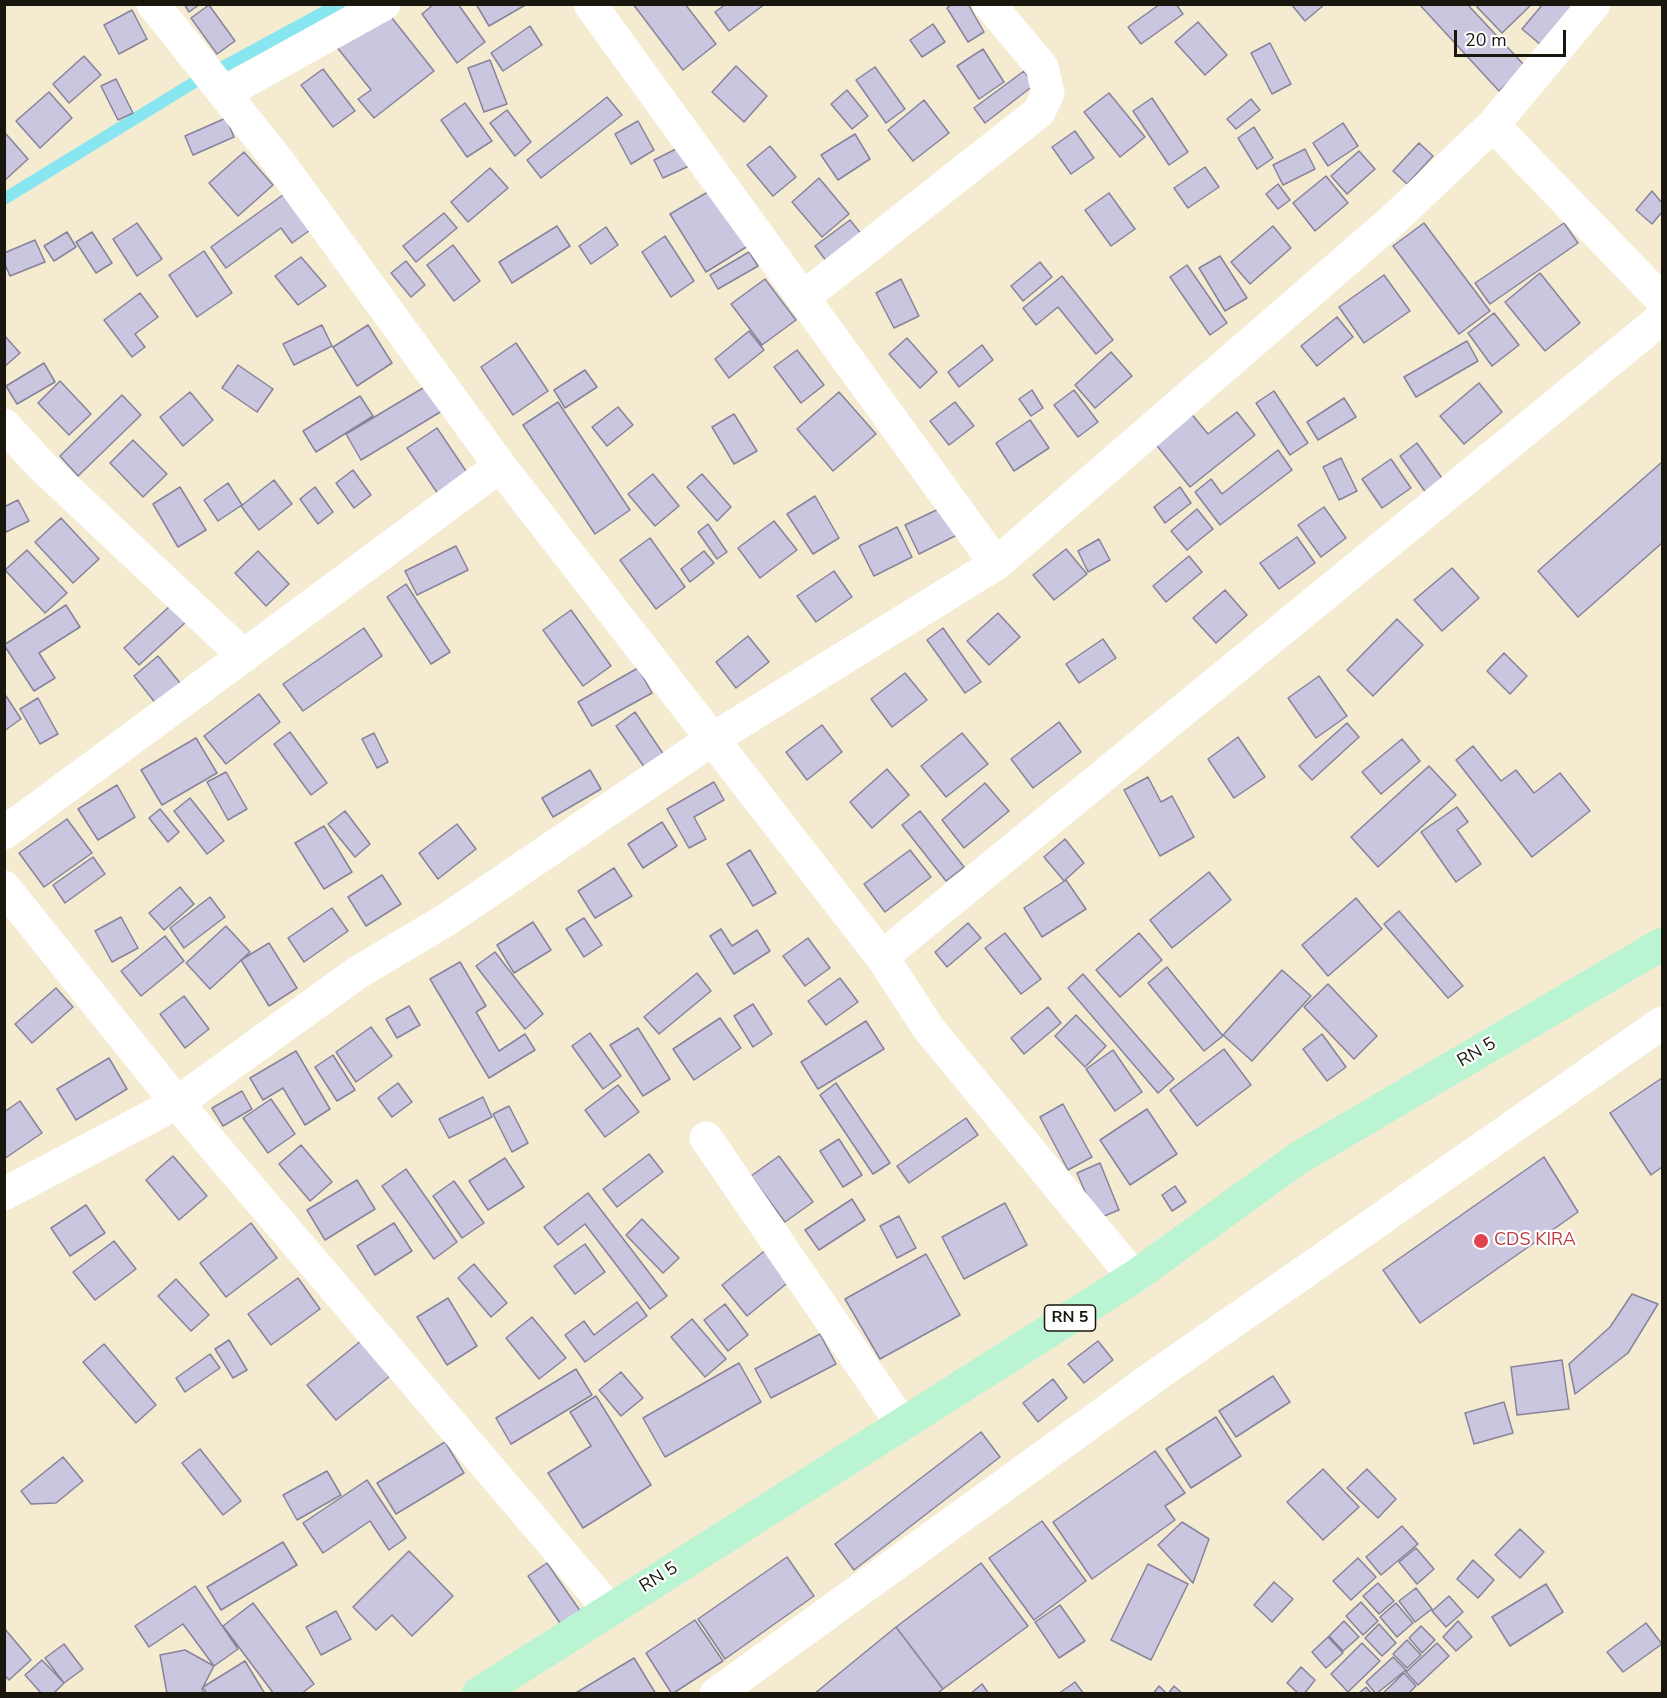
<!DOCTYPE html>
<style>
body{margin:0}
#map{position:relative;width:1667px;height:1698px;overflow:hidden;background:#f4ebd1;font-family:"Nunito Sans",sans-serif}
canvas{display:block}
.frame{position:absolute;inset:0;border:6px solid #19160d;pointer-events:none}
.scale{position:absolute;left:1454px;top:30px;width:112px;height:27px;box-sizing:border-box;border:3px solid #19160d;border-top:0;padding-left:8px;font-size:18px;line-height:21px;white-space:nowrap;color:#19160d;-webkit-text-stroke:4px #fff;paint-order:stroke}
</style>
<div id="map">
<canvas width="1667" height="1698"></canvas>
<div class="frame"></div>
<div class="scale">20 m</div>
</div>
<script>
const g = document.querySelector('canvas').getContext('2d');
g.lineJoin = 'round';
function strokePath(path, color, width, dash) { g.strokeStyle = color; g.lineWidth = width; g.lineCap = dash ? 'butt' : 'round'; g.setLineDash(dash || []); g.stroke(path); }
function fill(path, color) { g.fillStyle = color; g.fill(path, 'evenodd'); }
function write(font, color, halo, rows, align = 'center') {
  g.font = font + ' "Nunito Sans",sans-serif'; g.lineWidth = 4.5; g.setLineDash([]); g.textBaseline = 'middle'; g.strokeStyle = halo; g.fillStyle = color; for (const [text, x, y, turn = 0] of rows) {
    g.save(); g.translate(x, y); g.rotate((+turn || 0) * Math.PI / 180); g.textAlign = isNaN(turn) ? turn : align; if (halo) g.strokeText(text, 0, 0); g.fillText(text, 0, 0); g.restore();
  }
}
const stream = new Path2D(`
 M221,68L339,4
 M4,199L198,80`);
const building = new Path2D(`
 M184,4H200L189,12Z
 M434,4H458L485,42L457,63L422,14Z
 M476,4H527L489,26Z
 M633,4H685L716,44L683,70Z
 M726,4H765L729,31L715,12Z
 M952,4H968L984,32L968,42L947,8Z
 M1160,4H1176L1183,14L1141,44L1128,27Z
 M1291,4H1325L1305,21Z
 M1419,4H1467L1525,66L1499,91Z
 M1480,4H1532L1502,33L1477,7Z
 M1543,4H1577L1541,45L1522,29Z
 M209,5L235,41L217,54L191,18Z
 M384,8L434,71L374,118L358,99L371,90L336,46Z
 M132,10L147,39L119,54L104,25Z
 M1198,22L1227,55L1205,75L1175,42Z
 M933,24L945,42L922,57L910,40Z
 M530,26L542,45L503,71L491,53Z
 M1270,43L1291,84L1272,94L1251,53Z
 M983,49L1004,82L979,99L957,66Z
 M84,56L101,75L69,103L53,84Z
 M490,60L507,104L484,112L468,68Z
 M736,66L767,96L744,122L712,92Z
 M875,67L905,109L886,123L856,80Z
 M323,69L355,111L333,127L301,85Z
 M1024,71L1034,85L985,123L974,108Z
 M116,79L133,113L118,120L101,86Z
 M847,90L868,116L852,129L831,104Z
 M49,92L72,118L40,148L16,121Z
 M1109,93L1145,137L1120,157L1084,112Z
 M607,97L622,115L541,178L527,160Z
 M1152,98L1188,152L1169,165L1133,111Z
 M1251,99L1260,110L1236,129L1227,119Z
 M924,100L949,133L913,161L888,130Z
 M465,103L492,141L467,157L441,120Z
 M507,110L531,142L515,156L490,123Z
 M226,118L234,137L193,155L185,136Z
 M638,121L654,150L631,164L615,134Z
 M1343,123L1358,146L1328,166L1313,143Z
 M1254,127L1273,158L1257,169L1238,138Z
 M1075,131L1094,158L1071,174L1052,147Z
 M6,134L28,159L4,181V135Z
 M855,134L870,159L838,180L821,155Z
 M1419,143L1433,156L1407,184L1393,171Z
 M770,146L796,177L773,196L747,165Z
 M680,147L689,166L663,178L654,160Z
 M1305,149L1315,169L1283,185L1273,165Z
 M1359,151L1375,169L1347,194L1331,176Z
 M244,152L273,185L238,216L209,183Z
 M1205,167L1219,187L1188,208L1174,188Z
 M490,168L508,188L468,222L451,202Z
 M1326,176L1348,203L1315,231L1293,203Z
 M819,178L849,214L822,237L792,202Z
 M1278,184L1290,200L1278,209L1266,194Z
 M713,189L748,246L706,272L670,214Z
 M1652,191L1662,203V212L1652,224L1636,210Z
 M287,192L313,228L292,243L281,228L226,268L211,247Z
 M1109,193L1135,229L1111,246L1085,210Z
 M444,213L457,228L416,262L403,246Z
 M850,220L862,235L827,262L815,246Z
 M137,223L162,259L137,276L113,239Z
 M1424,223L1490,311L1459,334L1393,246Z
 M1564,223L1578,243L1490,304L1475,283Z
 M557,226L570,246L512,283L499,262Z
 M1273,226L1291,248L1250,284L1231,262Z
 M606,227L618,245L591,264L579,246Z
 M67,232L76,247L54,261L44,246Z
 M92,232L112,263L96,273L76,242Z
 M665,236L694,281L671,297L642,252Z
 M35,240L45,262L10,276L4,262V253Z
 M453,245L480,281L454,301L427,265Z
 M204,251L232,293L197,317L169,275Z
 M749,252L758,266L718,289L710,275Z
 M1220,256L1247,298L1225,311L1199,268Z
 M301,257L326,286L298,305L275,276Z
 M406,261L425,285L411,297L391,273Z
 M1040,262L1052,277L1023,301L1011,286Z
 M1187,265L1227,323L1210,335L1170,277Z
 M1540,273L1580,323L1545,351L1505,302Z
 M1384,275L1410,311L1364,343L1339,307Z
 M1062,276L1113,340L1096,354L1058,307L1036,325L1023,308Z
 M765,279L796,320L762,345L731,304Z
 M901,279L919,316L894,328L876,293Z
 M140,293L158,317L135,334L145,347L132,357L104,320Z
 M1494,313L1519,345L1492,366L1468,333Z
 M1337,317L1353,337L1317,366L1301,346Z
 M322,325L332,346L294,365L283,344Z
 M368,325L392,363L357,386L333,347Z
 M749,331L764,350L729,378L715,359Z
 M4,335L20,353L4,367Z
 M907,338L937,372L920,388L889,354Z
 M1467,341L1478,361L1416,397L1404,377Z
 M516,343L548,391L513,415L481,367Z
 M982,345L993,360L959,387L948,372Z
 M797,350L824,385L801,403L774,367Z
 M1111,352L1132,376L1095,408L1075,385Z
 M44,363L55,382L17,404L6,386Z
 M238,365L273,389L257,412L222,388Z
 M585,370L597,387L565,408L554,390Z
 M60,381L91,414L69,435L38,403Z
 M1479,383L1502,412L1464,444L1440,416Z
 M428,385L442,411L361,460L346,434Z
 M1032,390L1043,408L1031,416L1019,399Z
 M1074,390L1098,422L1078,437L1054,405Z
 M1274,391L1308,443L1290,455L1256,403Z
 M190,392L213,420L183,446L160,417Z
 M839,392L876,434L833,471L797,429Z
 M122,395L141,415L78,476L60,456Z
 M360,396L373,416L316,452L303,431Z
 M1344,398L1356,417L1318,440L1307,422Z
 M558,402L630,510L595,534L523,425Z
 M955,402L974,426L949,445L930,421Z
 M618,407L633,425L607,446L592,427Z
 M1190,412L1208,434L1237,412L1255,435L1190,487L1154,442Z
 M734,414L757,451L734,464L712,427Z
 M1030,420L1049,448L1014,471L996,443Z
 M437,428L468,474L438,494L407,448Z
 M133,440L167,474L143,497L110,463Z
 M1417,443L1449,488L1431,500L1400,456Z
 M1278,450L1292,470L1220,525L1195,492L1211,479L1222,494Z
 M1341,458L1357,491L1339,500L1323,467Z
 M1391,459L1411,488L1382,508L1362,479Z
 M1662,462V543L1578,617L1538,571Z
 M353,470L371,495L354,508L336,483Z
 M653,474L679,506L655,526L628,494Z
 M702,474L731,507L717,521L687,487Z
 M274,480L292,504L259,530L241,506Z
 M228,483L242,505L218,521L204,500Z
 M180,487L206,530L178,547L153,504Z
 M315,487L333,512L318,524L300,499Z
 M1180,487L1191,503L1165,523L1154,507Z
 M815,496L839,538L813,554L787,514Z
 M18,500L29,521L4,533V507Z
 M947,505L961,533L919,554L905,525Z
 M1324,507L1346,538L1321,557L1298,525Z
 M1197,509L1213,529L1187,550L1171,531Z
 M61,518L99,559L73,583L35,542Z
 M774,521L797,550L760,578L738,548Z
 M708,524L727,552L717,559L698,532Z
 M897,527L912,557L874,576L859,546Z
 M1297,537L1315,563L1279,589L1260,563Z
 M650,538L685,587L656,609L620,560Z
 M1099,539L1110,560L1088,572L1078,551Z
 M456,546L468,570L417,595L405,571Z
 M1066,549L1087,574L1054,600L1033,575Z
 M27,550L67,593L45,613L5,570Z
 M258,551L289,584L266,606L235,573Z
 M704,551L714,563L690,582L681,569Z
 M1189,556L1202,572L1166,602L1153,586Z
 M1452,568L1479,598L1442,631L1414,600Z
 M834,571L852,597L816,622L797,596Z
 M406,584L450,652L431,664L387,597Z
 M1225,590L1247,615L1216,643L1193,618Z
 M66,605L80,627L39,653L55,678L34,691L4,645Z
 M171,605L187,621L139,665L124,648Z
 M571,610L611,666L583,686L543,630Z
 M998,613L1020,637L989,665L967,641Z
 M1397,619L1423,645L1373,696L1347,670Z
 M364,628L382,656L303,711L283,684Z
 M943,628L981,682L965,693L927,640Z
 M748,636L769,662L736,688L716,662Z
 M1103,639L1116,658L1079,683L1066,664Z
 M1504,653L1527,676L1510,694L1487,671Z
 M158,656L185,689L161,710L134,676Z
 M638,668L652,693L592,726L578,702Z
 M905,673L927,700L892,727L871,699Z
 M1319,676L1347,716L1316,738L1288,698Z
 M259,694L280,722L226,764L204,736Z
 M6,696L21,719L4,731V697Z
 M38,698L58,734L40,744L20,709Z
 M635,712L668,761L649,774L616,726Z
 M1059,722L1081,752L1033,788L1011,759Z
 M1347,723L1359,737L1312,780L1299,766Z
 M822,725L842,752L807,780L786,752Z
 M290,732L327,783L311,795L274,744Z
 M374,733L388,762L377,768L362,739Z
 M962,733L988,764L946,797L921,766Z
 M1238,737L1265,777L1234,798L1208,759Z
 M196,738L217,773L162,805L141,770Z
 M1402,739L1420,761L1381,794L1362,772Z
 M1473,746L1501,781L1516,770L1534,793L1560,773L1590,811L1532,857L1456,760Z
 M1429,766L1456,795L1378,867L1351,837Z
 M887,769L909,795L872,828L850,802Z
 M590,770L601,789L553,817L542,798Z
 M226,772L247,809L228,820L207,782Z
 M1148,777L1161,802L1172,796L1194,837L1160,856L1124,790Z
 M714,782L724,800L694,817L706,839L689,848L667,809Z
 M985,783L1009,811L964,848L942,820Z
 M117,785L135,817L98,840L78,809Z
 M190,798L224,841L207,854L174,811Z
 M1457,807L1468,822L1457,830L1481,864L1456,882L1421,832Z
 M160,809L179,832L168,842L149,818Z
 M345,811L370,844L355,857L328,824Z
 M920,811L964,867L946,881L902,825Z
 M67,819L92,853L44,887L19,853Z
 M662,822L677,846L643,868L628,844Z
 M457,824L476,849L438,879L419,853Z
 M324,826L352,872L324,889L295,843Z
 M1065,839L1084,863L1064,881L1044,857Z
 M750,850L776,893L753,906L727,864Z
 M910,850L931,877L885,912L864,884Z
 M93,857L105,874L65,903L53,885Z
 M614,868L632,896L595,918L578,891Z
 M1209,872L1231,900L1172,948L1150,920Z
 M382,875L401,904L366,926L348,897Z
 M1066,880L1086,909L1042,937L1024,908Z
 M180,887L194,904L164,930L149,913Z
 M210,897L225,917L184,948L170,928Z
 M1356,898L1382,929L1328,976L1302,945Z
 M332,908L348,931L304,962L288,938Z
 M1399,911L1463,986L1448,998L1384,924Z
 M121,917L138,948L112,962L95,931Z
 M584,918L602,945L584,957L566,929Z
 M533,922L551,950L514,973L497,945Z
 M968,923L981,938L947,967L935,952Z
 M226,926L250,952L210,989L186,963Z
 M721,929L732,946L757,930L770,951L734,974L710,936Z
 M1005,933L1041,979L1021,994L985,948Z
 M1139,933L1162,960L1120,997L1096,970Z
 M165,936L184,961L141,996L121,971Z
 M808,938L830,968L805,986L783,956Z
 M269,943L297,988L269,1006L241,960Z
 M495,952L543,1014L525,1029L476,966Z
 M460,962L486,1006L476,1012L499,1051L525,1034L535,1050L489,1078L430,979Z
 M1167,967L1223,1036L1204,1051L1148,983Z
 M1282,970L1311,996L1252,1061L1223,1035Z
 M697,973L711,991L659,1034L644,1017Z
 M1083,974L1174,1079L1158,1093L1068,988Z
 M840,978L858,1002L826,1025L808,1001Z
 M1328,984L1377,1036L1354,1059L1304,1007Z
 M56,988L73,1007L32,1043L15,1024Z
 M184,996L209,1029L185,1048L160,1014Z
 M753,1004L772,1034L753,1047L734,1016Z
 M409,1006L420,1025L397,1038L386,1019Z
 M1048,1007L1061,1023L1024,1054L1011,1038Z
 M1076,1015L1106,1046L1085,1067L1055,1036Z
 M720,1018L741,1048L694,1080L673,1049Z
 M866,1021L884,1049L818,1089L801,1062Z
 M371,1027L392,1056L356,1082L336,1052Z
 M638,1028L670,1079L643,1096L610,1045Z
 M590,1033L621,1076L603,1089L572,1046Z
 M1322,1034L1346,1067L1327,1081L1303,1049Z
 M1224,1049L1251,1085L1197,1126L1170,1090Z
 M1113,1050L1142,1092L1115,1111L1086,1069Z
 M296,1051L330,1109L305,1125L283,1088L263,1100L250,1078Z
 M333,1055L355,1090L337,1101L315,1067Z
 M109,1058L127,1089L76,1120L57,1089Z
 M1662,1078V1167L1651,1175L1610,1113Z
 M398,1083L412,1102L392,1117L378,1098Z
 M836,1083L890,1163L873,1174L820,1095Z
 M618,1085L639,1112L605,1137L585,1110Z
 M242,1091L252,1109L223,1126L212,1108Z
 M483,1097L492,1117L449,1138L439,1119Z
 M271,1099L295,1134L268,1153L243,1118Z
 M20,1101L42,1133L4,1159V1112Z
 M1063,1104L1092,1157L1068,1170L1040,1117Z
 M509,1106L528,1143L512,1152L493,1114Z
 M1147,1109L1177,1154L1130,1185L1100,1140Z
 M966,1118L978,1135L909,1183L897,1166Z
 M839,1139L862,1175L843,1187L820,1151Z
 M301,1145L332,1182L310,1201L279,1164Z
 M649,1154L663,1172L617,1207L603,1189Z
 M173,1156L207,1196L179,1220L146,1180Z
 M779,1156L813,1202L785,1222L751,1176Z
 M1544,1157L1578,1212L1420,1323L1383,1270Z
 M505,1158L524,1187L488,1210L469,1181Z
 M1100,1163L1119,1210L1097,1219L1077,1173Z
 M406,1169L457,1242L434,1259L382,1186Z
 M357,1180L375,1209L325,1240L307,1210Z
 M454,1181L484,1223L462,1238L433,1196Z
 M1175,1186L1186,1202L1172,1211L1162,1195Z
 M588,1193L667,1296L650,1309L585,1224L558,1245L544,1227Z
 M852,1199L865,1220L819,1250L805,1230Z
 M1005,1203L1027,1245L964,1279L942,1237Z
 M86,1205L105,1233L70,1256L51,1228Z
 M899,1216L916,1248L897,1258L880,1226Z
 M642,1219L679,1258L663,1273L626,1235Z
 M251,1223L277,1258L226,1297L200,1263Z
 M394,1223L412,1251L375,1275L357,1246Z
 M114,1241L136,1269L95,1300L73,1272Z
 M585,1244L605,1272L575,1294L554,1266Z
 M767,1249L791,1280L747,1316L722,1285Z
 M926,1254L960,1315L880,1359L845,1299Z
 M474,1264L507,1303L491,1317L458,1278Z
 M298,1278L320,1309L271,1345L248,1314Z
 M176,1279L209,1315L191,1331L158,1296Z
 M1632,1294L1658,1304L1628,1353L1575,1394L1569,1364L1610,1327Z
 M448,1298L477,1346L447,1365L417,1317Z
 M637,1302L647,1316L585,1362L565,1335L584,1321L594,1335Z
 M725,1304L748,1335L728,1351L704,1320Z
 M532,1317L566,1358L539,1379L506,1338Z
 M692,1319L726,1359L705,1377L671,1337Z
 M820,1334L836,1364L771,1398L755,1369Z
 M229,1340L247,1370L233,1378L215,1349Z
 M362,1340L390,1376L336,1420L307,1385Z
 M1098,1341L1113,1360L1084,1383L1068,1364Z
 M104,1344L156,1405L136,1423L83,1362Z
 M210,1354L220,1368L185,1392L176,1378Z
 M1562,1360L1569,1409L1517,1415L1511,1367Z
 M739,1363L761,1402L665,1457L643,1418Z
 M576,1369L592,1395L511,1444L496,1418Z
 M621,1372L643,1398L621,1416L599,1390Z
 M1273,1376L1290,1402L1236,1437L1219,1411Z
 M1053,1379L1067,1398L1038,1422L1023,1403Z
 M596,1396L651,1485L583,1528L548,1473L591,1446L570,1412Z
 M1504,1402L1513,1433L1474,1444L1465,1413Z
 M1216,1417L1241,1456L1191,1488L1166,1449Z
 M981,1432L1000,1457L854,1570L835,1544Z
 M445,1442L464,1473L396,1514L377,1483Z
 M200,1449L241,1501L223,1515L182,1463Z
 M1155,1451L1185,1493L1165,1506L1175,1520L1092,1579L1053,1522Z
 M63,1457L83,1481L56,1503L31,1504L21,1491Z
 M1323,1469L1359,1507L1323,1540L1287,1502Z
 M1367,1469L1396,1499L1378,1518L1347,1488Z
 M327,1471L341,1495L297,1520L283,1495Z
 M367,1480L406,1538L389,1550L370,1521L323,1553L303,1523Z
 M1042,1521L1086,1581L1034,1620L989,1558Z
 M1182,1522L1209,1539L1193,1583L1158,1545Z
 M1402,1526L1418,1544L1381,1575L1366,1557Z
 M1520,1529L1544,1552L1520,1578L1495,1555Z
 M283,1542L297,1565L221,1610L207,1587Z
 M1416,1548L1434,1569L1417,1584L1399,1562Z
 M409,1551L453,1596L412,1636L392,1615L376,1630L353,1607Z
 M787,1557L814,1596L725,1659L698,1619Z
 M1358,1558L1376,1577L1351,1600L1333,1581Z
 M1473,1560L1494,1580L1478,1598L1457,1579Z
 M547,1563L585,1618L566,1632L528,1576Z
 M981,1563L1028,1626L943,1689L896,1627Z
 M1148,1564L1188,1584L1151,1660L1111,1640Z
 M1274,1582L1293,1599L1272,1622L1254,1605Z
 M1378,1583L1394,1601L1379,1614L1363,1596Z
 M1546,1584L1563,1612L1510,1646L1492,1617Z
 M195,1586L238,1649L214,1666L183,1624L149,1647L135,1626Z
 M1416,1588L1432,1609L1415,1622L1399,1601Z
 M1449,1596L1463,1612L1446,1627L1432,1611Z
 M1361,1602L1378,1621L1363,1635L1346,1616Z
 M253,1603L314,1684L301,1694H274L223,1626Z
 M1396,1603L1413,1623L1397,1637L1380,1617Z
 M1060,1605L1085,1641L1059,1658L1035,1622Z
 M336,1611L351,1639L321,1655L306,1627Z
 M695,1620L723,1661L672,1694L646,1653Z
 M1344,1621L1359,1637L1343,1651L1329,1636Z
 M1458,1621L1472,1637L1456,1651L1443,1637Z
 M1646,1623L1662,1644L1623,1672L1607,1652Z
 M1379,1624L1396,1643L1382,1656L1365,1638Z
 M1421,1626L1435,1640L1422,1653L1409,1638Z
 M896,1627L943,1689L937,1694H814Z
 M4,1628L31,1660L9,1680L4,1675Z
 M1328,1637L1343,1653L1326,1668L1312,1652Z
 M1407,1640L1421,1655L1407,1668L1393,1654Z
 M1362,1643L1380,1661L1348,1692L1331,1674Z
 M1437,1643L1449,1656L1418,1685L1406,1672Z
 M64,1644L83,1669L64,1683L45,1658Z
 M185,1650L214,1666L202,1689L204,1694H167L160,1655Z
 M1393,1657L1406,1670L1376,1694L1366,1682Z
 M634,1658L656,1694H574Z
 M42,1660L64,1683L53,1694H42L25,1675Z
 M245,1661L265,1694H207L203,1687Z
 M1301,1667L1315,1680L1304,1694H1299L1287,1683Z
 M1404,1673L1416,1686L1408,1694H1382Z
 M1075,1682L1084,1694H1058Z
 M982,1684L989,1694H970Z
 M1159,1686L1167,1694H1153Z
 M1174,1686L1183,1694H1168Z
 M1366,1687L1372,1694H1358Z`);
const minor = new Path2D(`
 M153,4L278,161L500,466L882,957L929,1029L1134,1277
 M590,4L996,564
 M224,93L384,4
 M1493,125L1662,300
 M804,297L1039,112L1048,93L1042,67L989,4
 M4,425L41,465L244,656
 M4,833L500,466
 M4,887L177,1103L609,1609
 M882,957L1662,318
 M706,1138L902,1424
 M4,1194L177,1103L357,973L446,920L711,740L996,564L1393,220L1493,125L1594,4
 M716,1694L1155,1376L1662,1023`);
const major = new Path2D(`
 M478,1694L1134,1277L1297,1159L1662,944`);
const markers = [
 [1481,1241,8,"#e0444e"]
];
const shields = [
 [1070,1318,51]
];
const shieldNames = [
 ["RN 5",1070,1318]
];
const streetNames = [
 ["RN 5",1477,1053,-30],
 ["RN 5",659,1578,-32]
];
const healthNames = [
 ["CDS KIRA",1494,1241]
];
strokePath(stream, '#88e6f1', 12);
fill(building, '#cac6e0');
strokePath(building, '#87839b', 1.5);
strokePath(minor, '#fff', 33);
strokePath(major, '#baf4d3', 33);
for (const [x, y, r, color] of markers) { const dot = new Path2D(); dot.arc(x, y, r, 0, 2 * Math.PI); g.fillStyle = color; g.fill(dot); strokePath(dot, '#fff', 2); }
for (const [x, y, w] of shields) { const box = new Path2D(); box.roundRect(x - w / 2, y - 13, w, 26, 4.5); g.fillStyle = '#fff'; g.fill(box); strokePath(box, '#19160d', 1.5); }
write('bold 16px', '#19160d', null, shieldNames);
write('18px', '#19160d', '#fff', streetNames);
write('18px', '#be3a42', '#fff', healthNames, 'left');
</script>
